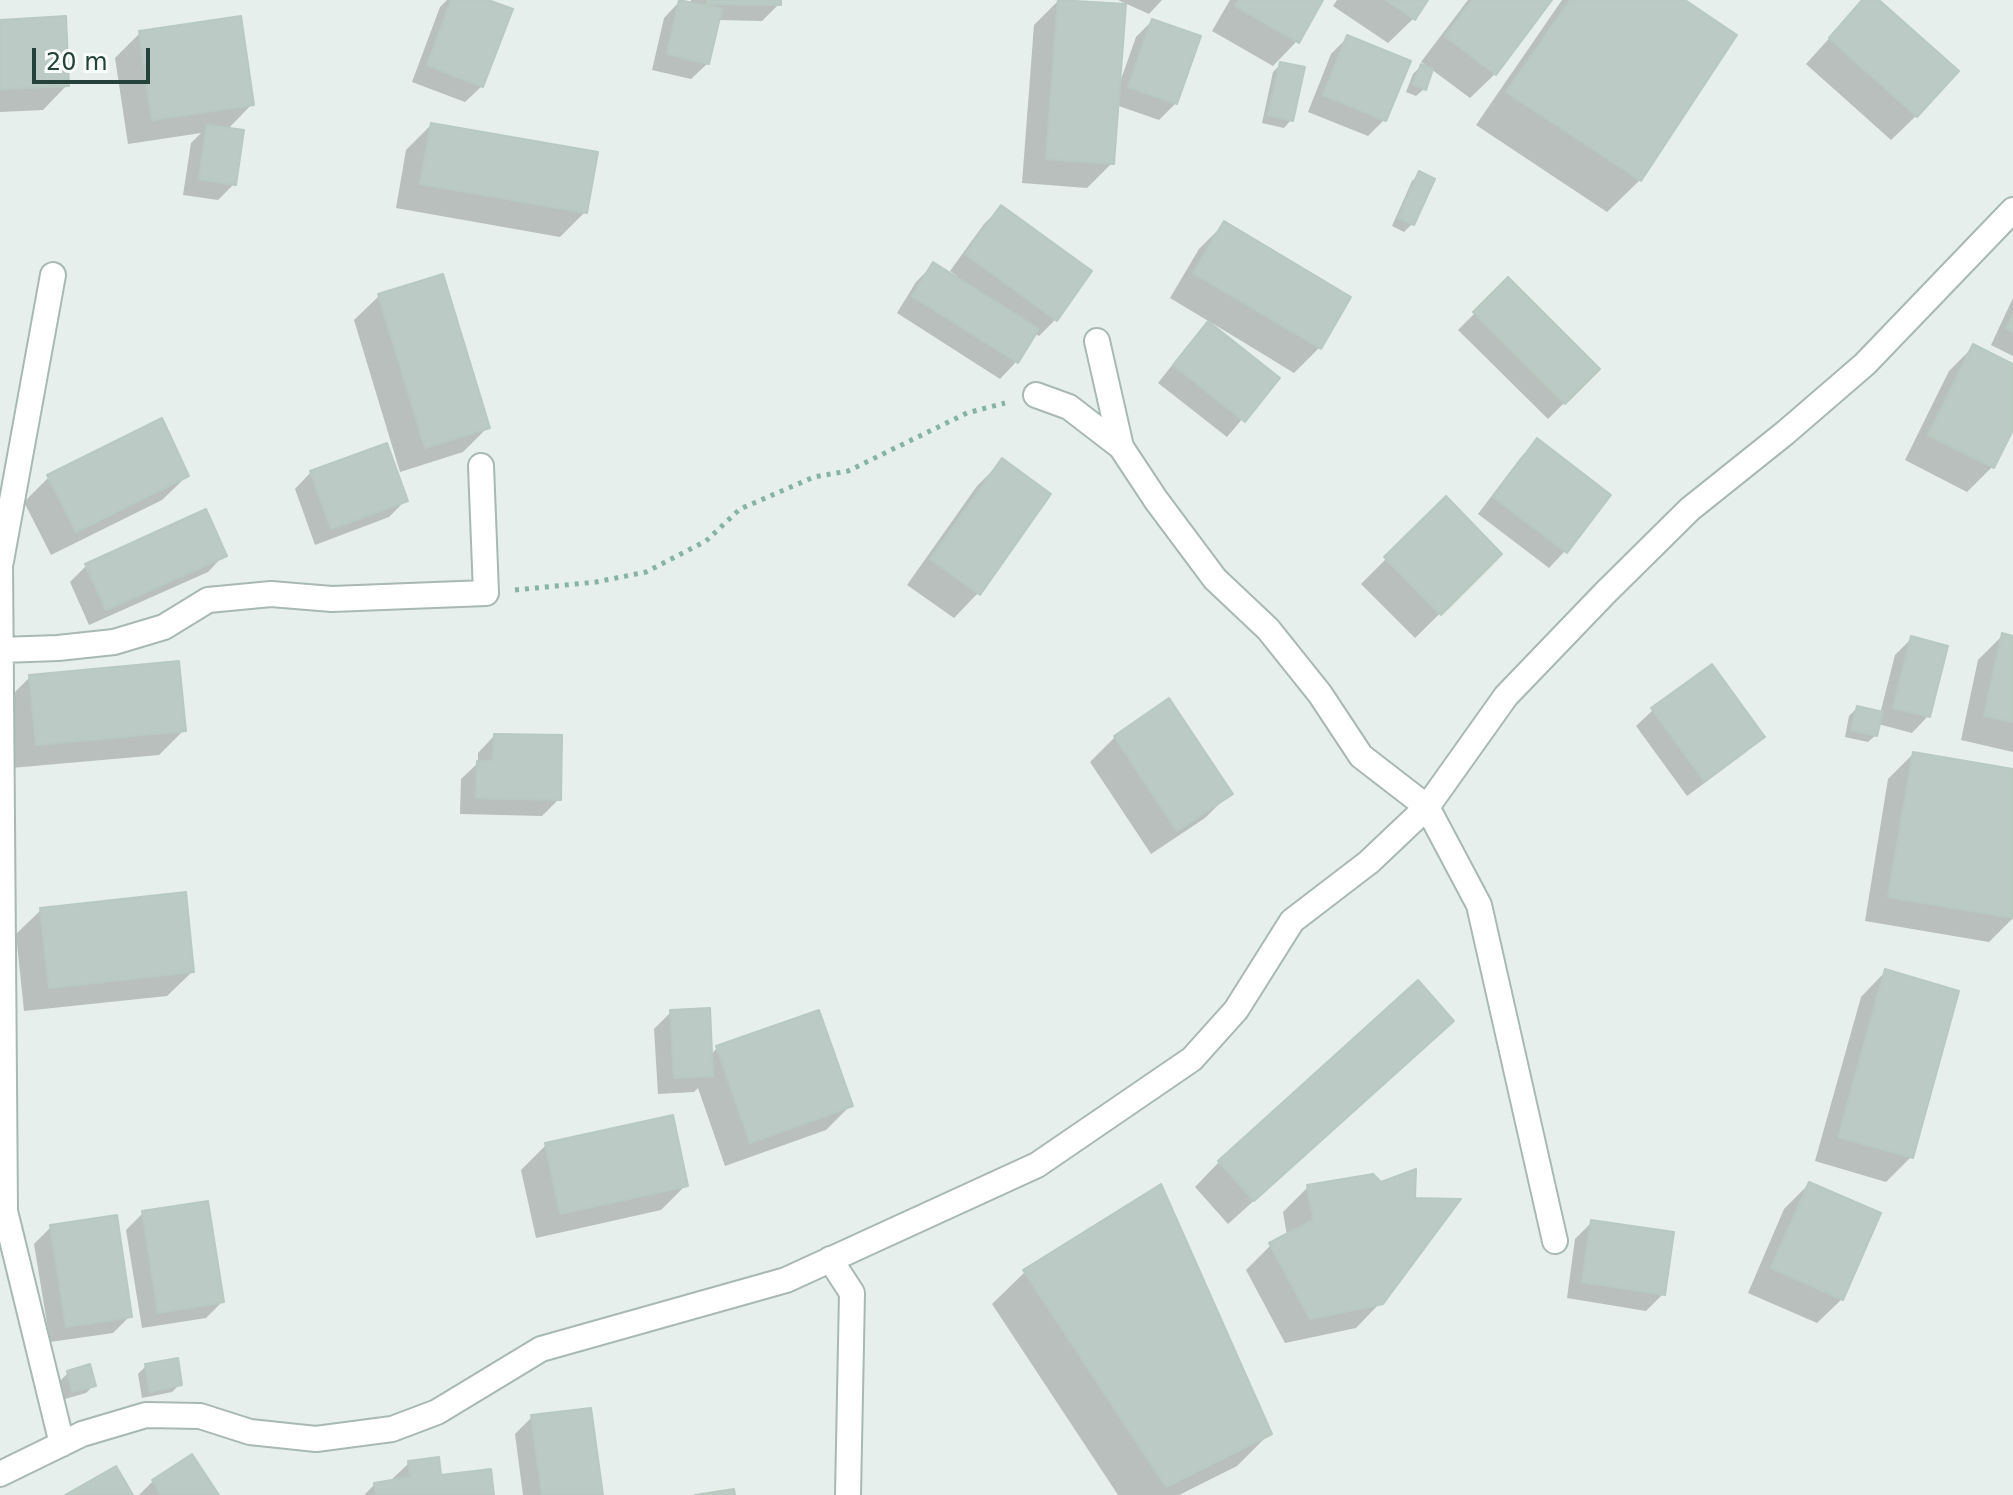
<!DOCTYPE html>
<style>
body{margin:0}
#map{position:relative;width:2013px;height:1495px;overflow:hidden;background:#e6efeb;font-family:"DejaVu Sans",sans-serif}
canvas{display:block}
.scale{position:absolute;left:32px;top:48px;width:118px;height:36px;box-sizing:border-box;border:4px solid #24423a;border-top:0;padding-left:10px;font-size:24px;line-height:28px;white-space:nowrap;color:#24423a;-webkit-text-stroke:6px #f7fbf9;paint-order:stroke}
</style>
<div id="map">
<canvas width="2013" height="1495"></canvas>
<div class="scale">20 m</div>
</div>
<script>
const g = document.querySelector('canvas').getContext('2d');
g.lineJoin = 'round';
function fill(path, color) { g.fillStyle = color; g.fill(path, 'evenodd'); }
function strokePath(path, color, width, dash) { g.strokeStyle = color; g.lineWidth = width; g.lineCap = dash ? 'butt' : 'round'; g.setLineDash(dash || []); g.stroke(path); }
const shadow = new Path2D(`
 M447,0H483L482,86L465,102L412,82L440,7Z
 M691,0H779V4L762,21L717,20L708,63L691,79L652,70L664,18L680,1L691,4Z
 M1059,0L1119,85L1136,37L1152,21L1176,103L1159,120L1116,105L1112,163L1087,188L1022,183L1034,25Z
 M1118,0H1162L1149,14Z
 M1230,0H1321L1297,41L1273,66L1212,31Z
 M1337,0H1426L1413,19L1388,43L1333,6Z
 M1468,0H1550L1495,74L1470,98L1431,69L1424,89L1416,96L1406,92L1413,74L1421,66L1430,68L1421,62Z
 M1562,0H1682L1734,35L1640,180L1607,212L1476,125Z
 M1864,0H1876L1916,116L1891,140L1806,64Z
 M0,22L67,85L43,110L0,112Z
 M140,33L252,104L227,130L234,184L218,200L183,195L191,143L201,133L128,144L115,58Z
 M1348,37L1384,120L1368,136L1308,112L1331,54Z
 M1281,64L1291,120L1284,128L1262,123L1273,72Z
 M431,125L585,212L560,237L396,208L406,150Z
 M1420,174L1412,224L1404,232L1392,226L1412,181Z
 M1001,207L1055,320L1039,336L1034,333L1016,362L1000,379L897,313L916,282L933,265L955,279L957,276L950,271L984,224Z
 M1224,224L1349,298L1319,348L1294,373L1212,323L1211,326L1277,378L1227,437L1158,383L1192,340L1210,322L1170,298L1199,249Z
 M1508,280L1598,369L1548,419L1458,330Z
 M379,296L488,427L463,452L400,472L354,320Z
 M2013,298V356L1991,345Z
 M1974,346L2013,366V425L1992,467L1967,492L1905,460L1949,371Z
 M1537,441L1565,551L1549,568L1478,514L1521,457Z
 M1002,461L978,593L954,618L907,585L977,486Z
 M311,472L406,500L389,517L315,545L295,489Z
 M187,476L162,500L51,555L24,502L49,477Z
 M1446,499L1500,554L1415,638L1361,584Z
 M224,555L208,572L89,625L70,582L86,566Z
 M2003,635L2013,638V752L1961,740L1978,660Z
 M1912,638L1928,716L1912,733L1878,724L1876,735L1868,742L1845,737L1849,716L1857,708L1880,714L1895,655Z
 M30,677L184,730L159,755L11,768L5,702Z
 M1653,710L1762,737L1745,753L1687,796L1636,726Z
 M494,736L559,799L542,816L460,814L461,779L478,763V753Z
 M1115,737L1230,793L1205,818L1151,854L1090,762Z
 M1913,754L2013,771V918L1989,942L1865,921L1888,779Z
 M41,910L192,972L167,996L24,1011L16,934Z
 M1885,972L1911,1157L1886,1182L1815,1161L1861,997Z
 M671,1012L710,1056L717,1048L851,1105L826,1130L725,1166L698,1088L694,1092L658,1094L654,1029Z
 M1427,1045L1228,1224L1195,1187L1219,1162Z
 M546,1145L686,1185L661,1210L536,1238L521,1170Z
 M1809,1184L1842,1299L1817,1323L1748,1293L1784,1209Z
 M1308,1187L1381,1302L1356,1328L1285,1343L1246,1270L1271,1245L1287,1236L1283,1212Z
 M143,1213L222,1302L206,1318L142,1328L126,1230Z
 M1592,1222L1663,1294L1646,1311L1567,1298L1575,1239Z
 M51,1227L130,1316L113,1333L50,1342L34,1244Z
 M1025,1272L1269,1434L1237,1466L1179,1495H1118L992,1304Z
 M146,1366L180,1384L172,1392L142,1398L138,1374Z
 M68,1373L94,1385L86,1393L65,1399L60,1381Z
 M532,1417L601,1495H523L515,1434Z
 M409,1463L440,1478L492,1495H364L375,1484L389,1482Z
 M153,1481L216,1495H139Z`);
const building = new Path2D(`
 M451,0H488L513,9L483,87L427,65Z
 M679,0L722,9L709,64L667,54Z
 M707,0H781V5L707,4Z
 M1058,0L1126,4L1114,164L1046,159Z
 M1239,0H1323L1299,43L1235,6Z
 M1386,0H1428L1415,20Z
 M1472,0H1552L1496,75L1445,36Z
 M1570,0H1685L1737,35L1641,181L1506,92Z
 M1862,0H1879L1959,71L1917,117L1829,38Z
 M66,16L69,86L0,89V20Z
 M241,16L254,105L152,120L139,31Z
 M1152,19L1201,36L1177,104L1128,87Z
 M1347,35L1411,61L1386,121L1323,95Z
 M1280,62L1305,67L1293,121L1268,115Z
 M1421,64L1433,69L1426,90L1413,84Z
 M431,123L598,152L587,213L420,184Z
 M207,125L244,130L236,185L199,179Z
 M1419,171L1435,179L1414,225L1398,218Z
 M1001,205L1092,271L1057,321L965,254Z
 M1224,221L1351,297L1321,349L1193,273Z
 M933,262L1039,329L1018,363L912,296Z
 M443,274L490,428L425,448L378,294Z
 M1508,277L1600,369L1565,404L1473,312Z
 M2013,314V332L2006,328Z
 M1208,321L1280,378L1245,422L1173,365Z
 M1973,344L2013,364V430L1994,468L1928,435Z
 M162,418L189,476L76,532L47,475Z
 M1537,438L1611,495L1567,553L1493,497Z
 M387,443L408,501L331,529L310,471Z
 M1002,458L1051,494L980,595L930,559Z
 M1446,496L1502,554L1441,615L1384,557Z
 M206,509L227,556L106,610L85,564Z
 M2002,633L2013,636V722L1984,716Z
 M1911,636L1948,646L1930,717L1893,708Z
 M179,661L186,731L36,745L29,675Z
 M1712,664L1765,737L1704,781L1651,708Z
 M1169,698L1233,794L1177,831L1114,736Z
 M1857,706L1883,712L1877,736L1851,730Z
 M494,734L562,735L561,800L476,798L477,761H493Z
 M1913,752L2013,769V918L1888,897Z
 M186,892L194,972L49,988L40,908Z
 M1885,969L1959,991L1913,1158L1838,1137Z
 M1418,980L1454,1021L1254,1201L1218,1161Z
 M710,1008L713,1076L674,1078L670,1010Z
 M819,1010L853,1106L750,1143L716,1046Z
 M673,1115L688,1186L560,1214L545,1143Z
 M1416,1169L1415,1198L1461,1199L1383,1304L1310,1319L1269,1243L1313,1220L1307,1185L1373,1174L1381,1182Z
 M1809,1182L1881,1213L1843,1300L1771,1268Z
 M1161,1184L1272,1434L1166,1487L1023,1270Z
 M208,1201L224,1302L158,1313L142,1211Z
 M117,1215L132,1317L66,1327L50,1225Z
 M1591,1220L1674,1232L1665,1295L1582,1282Z
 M178,1358L182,1385L150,1392L145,1364Z
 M90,1364L96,1386L72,1392L67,1371Z
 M591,1408L603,1495H542L531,1415Z
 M192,1454L219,1495H161L152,1480Z
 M439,1457L441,1475L491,1469L494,1495H376L374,1483L410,1477L408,1461Z
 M116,1466L133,1495H65Z
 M734,1489L735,1495H695Z`);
const path = new Path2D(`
 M515,590L596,582L646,572L706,541L740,509L814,477L848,471L967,413L1005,403`);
const minor = new Path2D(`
 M1097,341L1121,447L1156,500L1215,579L1268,629L1320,694L1361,756L1427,807L1479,905L1555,1241
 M1036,395L1069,407L1121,447
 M0,560L5,1211L62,1444
 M1,561L53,275
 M1,650L58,648L114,642L164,627L208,600L271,594L332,599L486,593L481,466
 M830,1259L852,1293L848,1495
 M0,1474L82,1434L146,1415L200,1416L250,1432L316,1439L392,1429L437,1412L541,1349L786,1280L1037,1165L1192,1059L1236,1010L1292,921L1369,862L1427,807L1506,696L1606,592L1690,509L1785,433L1865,364L2013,210`);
fill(shadow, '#0003');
fill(building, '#bbcac4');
strokePath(building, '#b8c9c2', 2);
strokePath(minor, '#a8b8b2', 28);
strokePath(path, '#86b3a5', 5, [4, 6]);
strokePath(minor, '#fff', 24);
</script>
